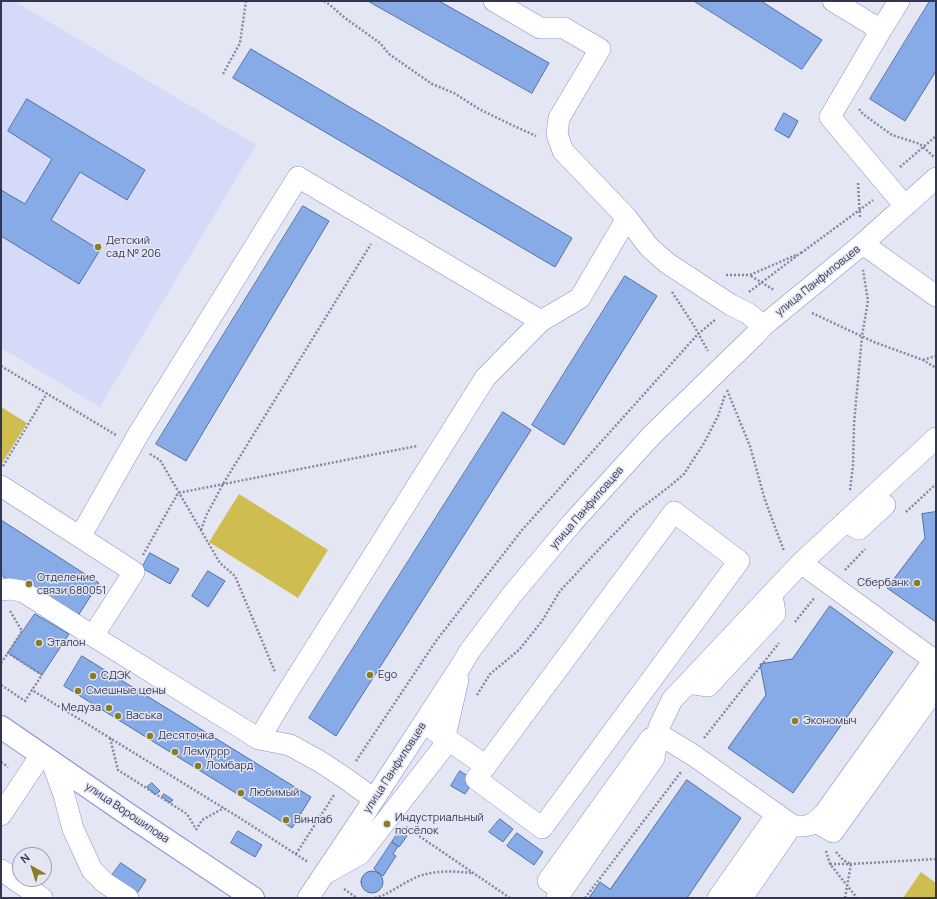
<!DOCTYPE html>
<meta charset="utf-8">
<style>
body{margin:0}
#map{position:relative;width:937px;height:899px;overflow:hidden;background:#e4e6f4;font-family:Manrope,sans-serif}
canvas{display:block}
.frame{position:absolute;inset:0;border:2px solid #343651;pointer-events:none}
.north{position:absolute;left:12px;top:847px;width:40px;height:40px;box-sizing:border-box;background:#e4e6f4;border:1px solid #9ea0b3;border-radius:50%;rotate:321deg;font-size:11px;font-weight:700;line-height:16px;text-align:center;color:#343651}
.north::after{content:'';display:block;margin:auto;width:14px;height:18px;background:#8a7c22;clip-path:polygon(50% 0,100% 100%,50% 72%,0 100%)}
</style>
<div id="map">
<canvas width="937" height="899"></canvas>
<div class="frame"></div>
<div class="north">N</div>
</div>
<script>
const g = document.querySelector('canvas').getContext('2d');
g.lineJoin = 'round';
function fill(path, color) { g.fillStyle = color; g.fill(path, 'evenodd'); }
function strokePath(path, color, width, dash) { g.strokeStyle = color; g.lineWidth = width; g.lineCap = dash ? 'butt' : 'round'; g.setLineDash(dash || []); g.stroke(path); }
function write(font, color, halo, rows, align = 'center') {
  g.font = font + ' Manrope,sans-serif'; g.lineWidth = 3; g.setLineDash([]); g.textBaseline = 'middle'; g.strokeStyle = halo; g.fillStyle = color; for (const [text, x, y, turn = 0] of rows) {
    g.save(); g.translate(x, y); g.rotate((+turn || 0) * Math.PI / 180); g.textAlign = isNaN(turn) ? turn : align; if (halo) g.strokeText(text, 0, 0); g.fillText(text, 0, 0); g.restore();
  }
}
const built = new Path2D(`
 M1,1H14L256,145L100,407L1,348Z`);
const green = new Path2D(`
 M1,407L27,423L1,465Z
 M239,494L328,550L298,598L209,542Z
 M921,872L936,883V898H903Z`);
const building = new Path2D(`
 M368,1H439L549,63L532,93Z
 M694,1H761L822,40L802,69Z
 M930,1H936V71L905,121L870,99Z
 M251,49L572,238L555,267L233,78Z
 M27,99L145,170L127,200L80,172L51,220L100,250L79,284L1,236V190L25,204L52,159L8,131Z
 M784,113L798,121L789,138L775,130Z
 M303,206L329,221L186,461L156,444Z
 M625,276L657,296L564,445L532,425Z
 M503,412L531,430L336,736L309,718Z
 M936,512V622L887,588L925,538L922,514Z
 M1,520L99,583L74,622L1,575Z
 M150,553L179,569L170,584L142,568Z
 M208,571L225,581L208,607L192,596Z
 M830,606L893,652L793,793L728,748L766,695L760,664L792,659Z
 M35,614L69,634L42,675L8,653Z
 M82,656L311,797L292,828L64,686Z
 M460,771L474,780L465,794L451,786Z
 M687,780L741,818L687,898H589L600,882L610,889Z
 M152,783L160,791L155,795L147,787Z
 M164,794L173,800L170,803L162,797Z
 M500,819L513,829L503,842L489,832Z
 M238,831L262,845L255,857L231,843Z
 M399,831L407,836L399,847L392,842Z
 M517,833L543,852L534,865L507,846Z
 M392,842L398,846L393,854L396,856L383,876L374,869Z
 M121,863L146,880L136,895L110,878Z
 M361 882a11 11 0 1 1 22 0a11 11 0 1 1-22 0Z`);
const path = new Path2D(`
 M324,1L330,5L345,18L380,43L389,54L432,84L454,93L479,109L514,126L536,136
 M223,74L240,43L246,1
 M859,109L863,114L892,135L920,144L934,157
 M900,167L936,136
 M858,183L860,218
 M801,253L873,200
 M726,275H750L796,255
 M751,276L774,290
 M672,292L693,324L708,351
 M749,292L802,252
 M812,313L874,342L923,360L936,368
 M923,360L936,356
 M1,366L116,435
 M727,390L750,446L765,500L784,551
 M150,454L160,460L220,563L235,576L275,672
 M3,466L47,393
 M850,490L853,465L854,424L862,336L868,301L863,270
 M906,512L936,484
 M201,530L206,516L223,484L371,244
 M143,555L178,493L417,446
 M845,570L865,549
 M10,611L22,631L8,653L42,675L32,690
 M795,622L815,597
 M1,663L8,653
 M1,685L25,701L32,690L243,820L308,862
 M477,695L490,674L519,650L542,621L560,591L603,545L636,512L670,486L684,474L704,443L718,416L725,395
 M110,738L118,770L187,814L196,829
 M704,738L779,643
 M356,761L436,641L522,530L698,334L716,319
 M1,762L8,767
 M406,827L510,898
 M196,830L202,820L224,808
 M826,851L830,864L857,898
 M836,852L843,860L851,864L845,898
 M296,854L334,795
 M830,864H851L936,859
 M344,889L357,898
 M375,898C390,894 402,883 417,877C434,870 453,871 472,873
 M585,898L681,772`);
const minor = new Path2D(`
 M494,1L540,28H564L600,49L559,118L557,134L563,151L627,218
 M833,1L881,30L899,1
 M881,30L830,117L905,206
 M863,244L936,296
 M1,486L80,537
 M674,512L739,561L542,828L476,779Z
 M845,522L859,529L885,505
 M1,590L9,589L22,591L93,636L259,739L290,745L319,761L345,778L374,799
 M93,636L134,572L80,537L139,433L298,177L541,321
 M688,683L708,686L775,614L772,594
 M434,730L486,766
 M657,733L693,755L792,825L742,898
 M259,739L285,696L485,378L541,321L580,298L627,218L649,247L667,263L731,305L749,314L763,326
 M52,762L64,795L73,829L92,870L105,883L128,898
 M1,815L41,755
 M816,822L833,832L936,688
 M792,825C808,828 813,825 824,814L934,660L801,563
 M1,870L42,898
 M328,872L360,854L442,749L458,680
 M562,890L548,881L651,738
 M308,898L365,813L462,664L469,652L511,596L572,523L652,435L755,335L763,326L859,247L936,178
 M557,898L654,758L659,727L672,700L801,563L936,438
 M718,898L777,814`);
const major = new Path2D(`
 M1,727L129,815L253,898`);
const markers = [
 [98,247,4,"#8a7c22"],
 [917,583,4,"#8a7c22"],
 [29,584,4,"#8a7c22"],
 [39,643,4,"#8a7c22"],
 [370,675,4,"#8a7c22"],
 [93,676,4,"#8a7c22"],
 [78,691,4,"#8a7c22"],
 [109,708,4,"#8a7c22"],
 [118,716,4,"#8a7c22"],
 [795,721,4,"#8a7c22"],
 [150,736,4,"#8a7c22"],
 [175,752,4,"#8a7c22"],
 [198,766,4,"#8a7c22"],
 [241,793,4,"#8a7c22"],
 [286,820,4,"#8a7c22"],
 [387,824,4,"#8a7c22"]
];
const poiNames = [
 ["Детский",106,241],
 ["сад № 206",106,254],
 ["Отделение",37,578],
 ["связи 680051",37,591],
 ["Сбербанк",909,583,"right"],
 ["Эталон",47,643],
 ["Ego",378,675],
 ["СДЭК",101,676],
 ["Смешные цены",86,691],
 ["Медуза",101,708,"right"],
 ["Васька",126,716],
 ["Экономыч",803,721],
 ["Десяточка",158,736],
 ["Лемуррр",183,752],
 ["Ломбард",206,766],
 ["Любимый",249,793],
 ["Индустриальный",395,818],
 ["посёлок",395,831],
 ["Винлаб",294,820]
];
const streetNames = [
 ["улица Панфиловцев",818,281,-39],
 ["улица Панфиловцев",587,508,-49],
 ["улица Панфиловцев",395,768,-57],
 ["улица Ворошилова",127,813,34]
];
fill(built, '#d6daf9');
fill(green, '#cfbd50');
fill(building, '#87abe6');
strokePath(building, '#4f70a7', 1);
strokePath(minor, '#8a8fcf', 22);
strokePath(major, '#8a8fcf', 24);
strokePath(path, '#86889d', 2.5, [2, 2]);
strokePath(minor, '#fff', 21);
strokePath(major, '#fff', 22);
for (const [x, y, r, color] of markers) { const dot = new Path2D(); dot.arc(x, y, r, 0, 2 * Math.PI); g.fillStyle = color; g.fill(dot); strokePath(dot, '#e4e6f4', 1.5); }
write('11px', '#343651', '#e4e6f4', poiNames, 'left');
write('11px', '#343651', '#e4e6f4', streetNames);
</script>
